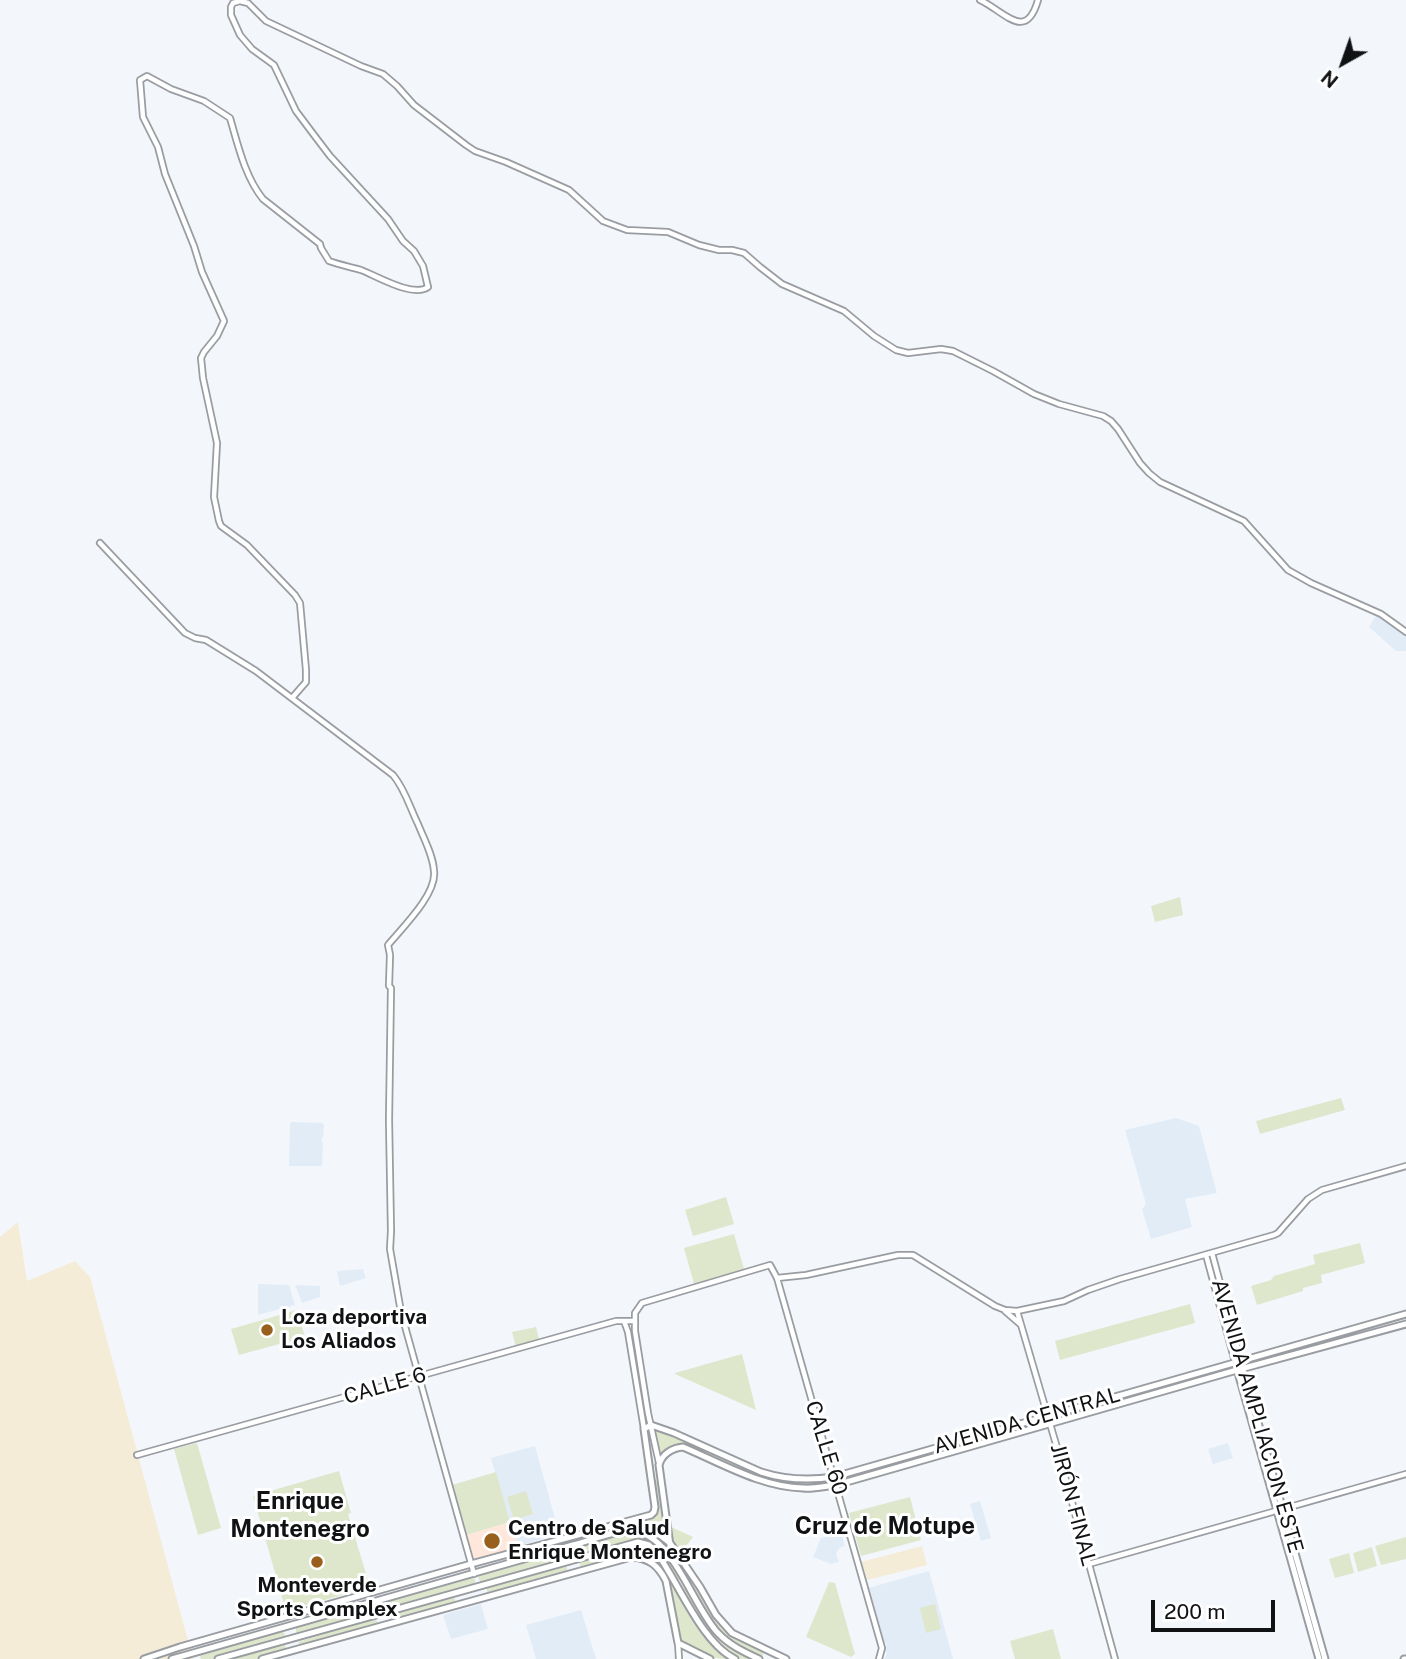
<!DOCTYPE html>
<meta charset="utf-8">
<style>
body{margin:0}
#map{position:relative;width:1406px;height:1659px;overflow:hidden;background:#f3f7fc;font-family:"Public Sans",sans-serif}
canvas{display:block}
.north{position:absolute;left:1308px;top:28px;width:70px;height:70px;-webkit-text-stroke:5px #fff;paint-order:stroke;rotate:220deg;font-size:19px;font-weight:700;line-height:28px;text-align:center;color:#111214}
.north::after{content:'';display:block;margin:auto;width:24px;height:32px;background:#111214;clip-path:polygon(50% 0,100% 100%,50% 72%,0 100%)}
.scale{position:absolute;left:1151px;top:1600px;width:124px;height:32px;box-sizing:border-box;border:4px solid #111214;border-top:0;padding-left:9px;font-size:21px;line-height:24px;white-space:nowrap;color:#111214;-webkit-text-stroke:5px #fff;paint-order:stroke}
</style>
<div id="map">
<canvas width="1406" height="1659"></canvas>
<div class="north">N</div>
<div class="scale">200 m</div>
</div>
<script>
const g = document.querySelector('canvas').getContext('2d');
g.lineJoin = 'round';
function fill(path, color) { g.fillStyle = color; g.fill(path, 'evenodd'); }
function strokePath(path, color, width, dash) { g.strokeStyle = color; g.lineWidth = width; g.lineCap = dash ? 'butt' : 'round'; g.setLineDash(dash || []); g.stroke(path); }
function write(font, color, halo, rows, align = 'center') {
  g.font = font + ' "Public Sans",sans-serif'; g.lineWidth = 6; g.setLineDash([]); g.textBaseline = 'middle'; g.strokeStyle = halo; g.fillStyle = color; for (const [text, x, y, turn = 0] of rows) {
    g.save(); g.translate(x, y); g.rotate((+turn || 0) * Math.PI / 180); g.textAlign = isNaN(turn) ? turn : align; if (halo) g.strokeText(text, 0, 0); g.fillText(text, 0, 0); g.restore();
  }
}
const built = new Path2D(`
 M1377,614L1406,634V651H1396L1369,627Z
 M1176,1118L1199,1126L1217,1193L1185,1199L1192,1227L1151,1239L1142,1209L1146,1204L1125,1130Z
 M291,1122L322,1123L324,1125L323,1137L321,1139L323,1143L322,1166H289L290,1124Z
 M363,1269L366,1278L340,1286L337,1271Z
 M258,1284L289,1285L295,1305L258,1315Z
 M295,1285L320,1286V1297L302,1303Z
 M1228,1443L1233,1458L1213,1464L1208,1449Z
 M535,1446L559,1533L517,1547L491,1458Z
 M980,1501L991,1538L981,1541L970,1504Z
 M841,1532L845,1546L839,1548L836,1554L839,1562L831,1564L813,1557L821,1538Z
 M929,1571L953,1659H884L887,1654L885,1650L887,1644L883,1642L868,1588Z
 M481,1604L488,1629L451,1639L443,1615Z
 M581,1610L596,1659H536L526,1625Z`);
const industrial = new Path2D(`
 M18,1222L27,1281L75,1261L90,1277L193,1659H0V1237Z
 M922,1546L927,1565L867,1580L861,1562Z`);
const medical = new Path2D(`
 M510,1522L517,1547L473,1559L466,1535Z`);
const green = new Path2D(`
 M1180,897L1183,915L1155,922L1151,906Z
 M1341,1098L1345,1110L1260,1134L1256,1121Z
 M726,1197L734,1224L693,1236L685,1210Z
 M734,1234L744,1269L694,1284L684,1248Z
 M1360,1243L1365,1263L1321,1275L1322,1283L1303,1288V1291L1257,1305L1251,1286L1271,1280L1274,1276L1315,1264L1313,1255Z
 M1190,1304L1195,1323L1060,1360L1055,1341Z
 M297,1310L305,1337L239,1355L231,1329Z
 M536,1327L539,1339L516,1347L512,1332Z
 M742,1354L756,1410L675,1374V1373Z
 M653,1428H655L764,1475L804,1482L829,1478L831,1484L813,1487L771,1482L680,1444L668,1447L659,1454Z
 M197,1443L221,1528L198,1535L174,1449Z
 M339,1471L351,1513L348,1514L370,1587L286,1611L253,1496Z
 M496,1472L510,1522L466,1535L452,1485Z
 M658,1480L666,1538L651,1527L635,1522L655,1515L657,1511L653,1481Z
 M526,1491L533,1514L514,1520L507,1497Z
 M910,1497L921,1540L861,1556L849,1513Z
 M669,1526L693,1537L680,1554L671,1543Z
 M634,1534C663,1542 666,1555 680,1579L676,1582L654,1547L636,1540L575,1557L572,1551L574,1548L621,1535Z
 M1406,1537V1559L1381,1565L1375,1546Z
 M633,1545C653,1545 661,1562 670,1578H667C646,1540 614,1559 581,1569L579,1561Z
 M1372,1547L1377,1566L1358,1572L1353,1553Z
 M565,1551L569,1558L566,1560L481,1584L478,1577L481,1574Z
 M1349,1553L1354,1573L1335,1578L1329,1559Z
 M676,1557L718,1622L739,1640L764,1652L762,1657L735,1645L715,1626L675,1562Z
 M566,1565L568,1572L488,1594L486,1587Z
 M470,1577L475,1579V1585L389,1609L385,1603L387,1600Z
 M672,1582L716,1648L729,1659C708,1659 697,1652 680,1641L669,1584Z
 M829,1582L835,1583L855,1654L851,1657L806,1637Z
 M685,1588C706,1621 715,1642 753,1659C747,1659 742,1659 736,1658C714,1651 693,1609 682,1590Z
 M454,1597L456,1603L394,1621L392,1613Z
 M377,1603H379L381,1610L379,1611L296,1633V1627Z
 M935,1604L941,1629L926,1633L920,1608Z
 M375,1618L379,1625L302,1647L298,1642Z
 M1053,1629L1061,1659H1015L1010,1641Z
 M283,1631L286,1637L212,1659H201L199,1654Z
 M283,1643L287,1649L286,1651L256,1659H228Z`);
const minor = new Path2D(`
 M980,0C1004,11 1026,43 1038,0
 M100,543L185,633L195,638L206,640L256,671L393,775C405,789 410,808 418,824C424,839 433,855 434,871C437,894 403,927 388,945L390,955L389,986L391,988L389,1120L391,1231L390,1249L401,1312L474,1574
 M292,698L306,682V670L300,603L295,595L247,545L221,526L219,521L214,497L217,443L203,378L201,358L204,352L217,336L224,321L202,272L194,246L165,174L158,147L143,117L140,80L147,76L171,89L204,101L230,118C238,145 245,177 263,199L320,244L321,248L329,261C340,265 351,267 361,270C377,276 413,298 428,287L423,266L414,251L403,241L388,219L330,156L314,135L296,111L274,65L252,49L240,35L231,15V7L233,3L240,1L248,3L266,21L361,66L383,74L397,86L414,105L466,145L475,151L506,162L569,190L603,221L627,230L668,232L699,245L719,250H732L744,253L760,267L782,284L844,311L874,336L896,350L908,353L941,349L953,351L993,371L1034,394L1059,404L1103,416L1111,421L1118,429L1140,463L1149,473L1160,482L1244,521L1288,570L1311,583L1381,614L1406,632
 M1212,1253L1241,1361
 M1206,1255L1235,1362
 M777,1278L806,1275L898,1255H913L995,1306L1005,1310L1017,1311L1064,1301L1088,1290L1120,1279L1274,1235L1278,1233L1308,1199L1322,1190L1406,1166
 M1005,1311L1020,1324
 M1017,1311L1058,1451L1115,1659
 M624,1321L628,1332L644,1429
 M137,1455L616,1321H634
 M659,1463L648,1413L635,1331V1313L642,1303L770,1265L777,1278L882,1648L879,1659
 M1089,1564L1406,1474
 M678,1643L679,1659`);
const major = new Path2D(`
 M1242,1366L1325,1659
 M1237,1369L1319,1659
 M632,1523L657,1533L670,1543L700,1587L716,1615L732,1633L786,1659
 M672,1560L659,1465C662,1454 672,1448 683,1447C721,1463 761,1487 803,1488C814,1489 825,1486 836,1485L1237,1370L1406,1324
 M144,1659L180,1647L471,1564L651,1515L654,1512L655,1507L644,1429L651,1425L674,1433L761,1472C786,1480 808,1481 834,1477L1406,1314
 M172,1659L573,1545C593,1540 616,1529 636,1532C673,1536 693,1607 718,1633C729,1645 744,1652 759,1659
 M218,1659L638,1542L649,1545L657,1553C679,1584 702,1643 735,1659
 M262,1659L631,1557C649,1558 658,1565 666,1581L678,1643L710,1659
 M1404,1659H1406`);
const markers = [
 [267,1330,7,"#985f1d"],
 [492,1541,9,"#985f1d"],
 [317,1562,7,"#985f1d"]
];
const poiNames = [
 ["Loza deportiva",281,1318],
 ["Los Aliados",281,1342],
 ["Centro de Salud",508,1529],
 ["Enrique Montenegro",508,1553],
 ["Monteverde",317,1586,"center"],
 ["Sports Complex",317,1610,"center"]
];
const streetNames = [
 ["CALLE 6",385,1386,-16],
 ["AVENIDA AMPLIACION ESTE",1257,1416,74],
 ["AVENIDA CENTRAL",1027,1421,-16],
 ["CALLE 60",826,1448,73],
 ["JIRÓN FINAL",1073,1505,75]
];
const quarterNames = [
 ["Enrique",300,1502],
 ["Montenegro",300,1530],
 ["Cruz de Motupe",885,1527]
];
fill(built, '#e2ecf7');
fill(industrial, '#f5ecd7');
fill(medical, '#ffe8db');
fill(green, '#dee7cb');
strokePath(minor, '#999da2', 8);
strokePath(major, '#999da2', 9);
strokePath(minor, '#fff', 4.5);
strokePath(major, '#fff', 5);
for (const [x, y, r, color] of markers) { const dot = new Path2D(); dot.arc(x, y, r, 0, 2 * Math.PI); g.fillStyle = color; g.fill(dot); strokePath(dot, '#fff', 2.5); }
write('bold 21px', '#111214', '#fff', poiNames, 'left');
write('21px', '#111214', '#fff', streetNames);
write('bold 24px', '#111214', '#fff', quarterNames);
</script>
